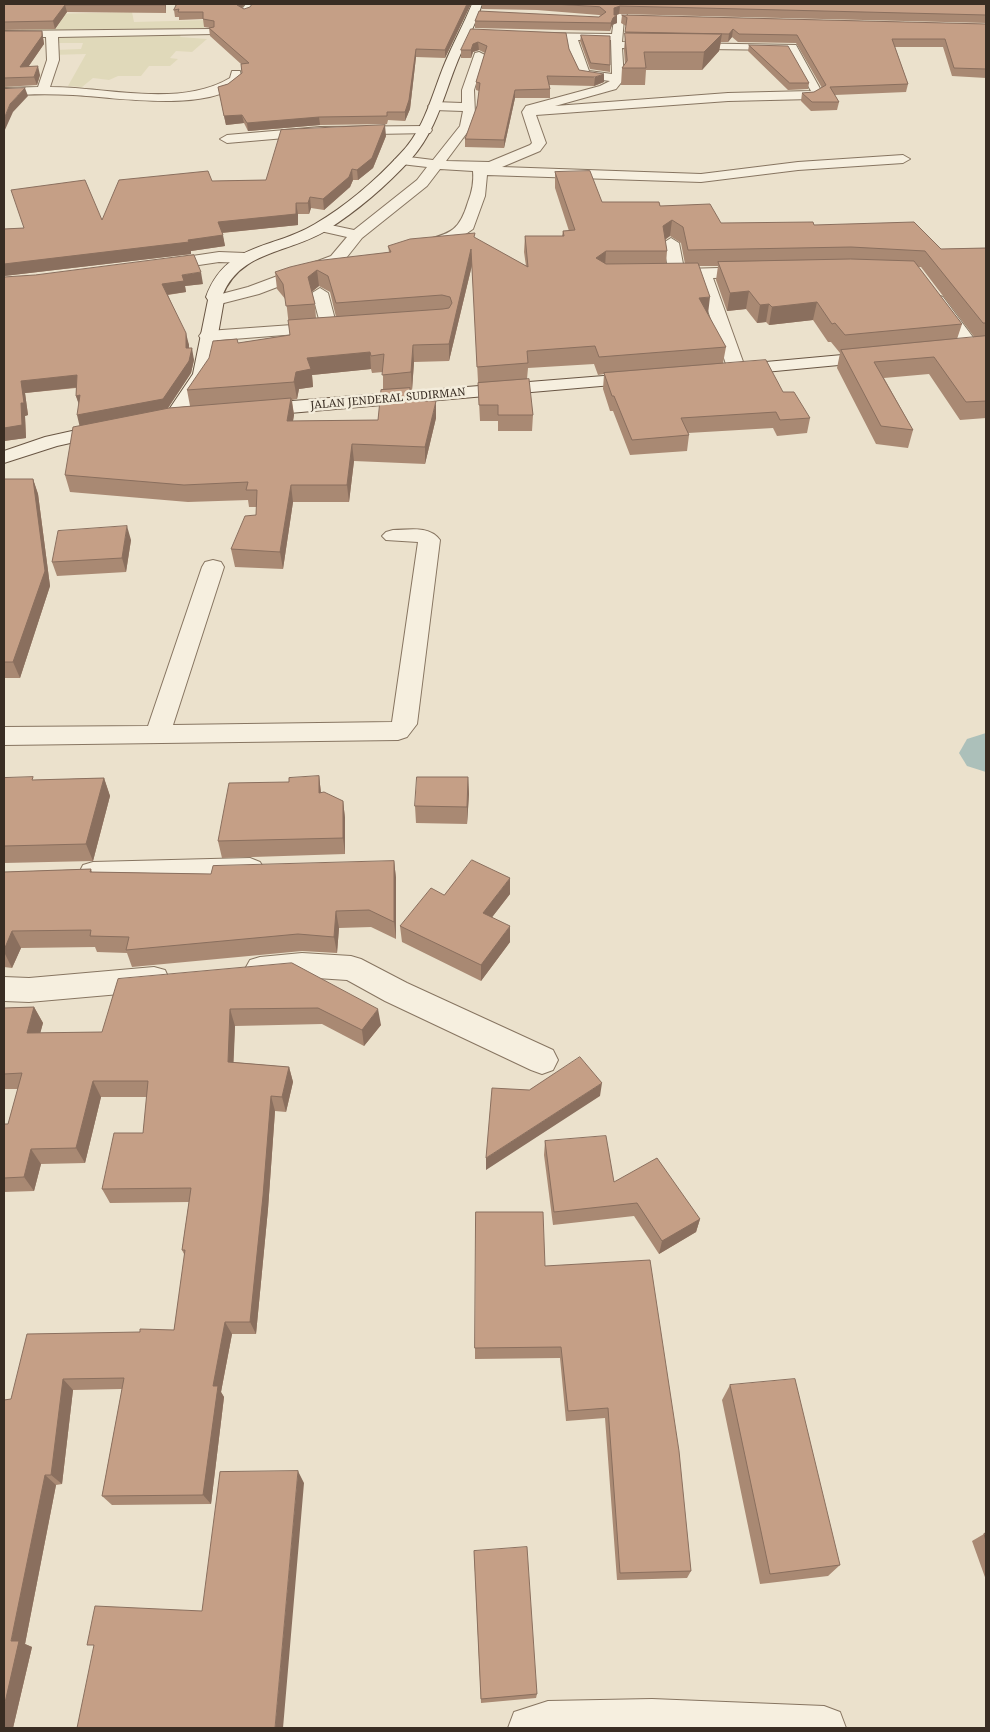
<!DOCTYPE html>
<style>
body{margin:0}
#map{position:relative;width:990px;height:1732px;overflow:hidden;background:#ebe1cc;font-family:"Noto Serif",serif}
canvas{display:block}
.frame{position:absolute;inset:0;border:5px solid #392d23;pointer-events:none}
</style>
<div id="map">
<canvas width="990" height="1732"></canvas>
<div class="frame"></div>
</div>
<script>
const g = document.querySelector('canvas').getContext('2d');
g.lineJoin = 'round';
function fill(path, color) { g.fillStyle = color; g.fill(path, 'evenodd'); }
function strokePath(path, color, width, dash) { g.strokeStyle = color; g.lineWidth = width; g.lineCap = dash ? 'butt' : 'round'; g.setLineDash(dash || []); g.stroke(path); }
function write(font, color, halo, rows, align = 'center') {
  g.font = font + ' "Noto Serif",serif'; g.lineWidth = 5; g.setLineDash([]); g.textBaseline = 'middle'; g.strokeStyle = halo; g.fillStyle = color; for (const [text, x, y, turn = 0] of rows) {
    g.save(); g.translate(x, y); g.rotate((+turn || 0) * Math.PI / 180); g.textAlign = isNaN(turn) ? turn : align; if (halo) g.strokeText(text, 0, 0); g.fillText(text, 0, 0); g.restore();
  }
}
const farmland = new Path2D(`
 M132,12L134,22L209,20L204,28H185L180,37L207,39L192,52L176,51L170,58L178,59L170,66H149L141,76H118L109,80L93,78L82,87L68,86L86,54L50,55L55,50L81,49L83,43H52V38L86,36L21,30L28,22L50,14Z`);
const river = new Path2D(`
 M986,733V772L967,766L959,753L967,739Z`);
const street = new Path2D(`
 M246,4H256L249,14L245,15L240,12Z
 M623,4H633L624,19L622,42L796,45L823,94L812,99L728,101L536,115L546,143L540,151L502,167L701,174L798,162L903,155L910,159L903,163L798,170L701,182L487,175L485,196L473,229L460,238L421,251L416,249L413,246L416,243C447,233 458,236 468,202C472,192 474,182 473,171L440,169L427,186L362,238L343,262L259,294L216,305L210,303L208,300L210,297L248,287L331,256L347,237L316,230L314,227L316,224L321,223L354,230L417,180L427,167L401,164L394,160L401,156L433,160L460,126L463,111L434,110L428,106L434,102L462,103V90L475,53L479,52L485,55L474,90L475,114L472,126L446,161L489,162L530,145L532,143L522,112L526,106L600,86L610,81L580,77L570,56L567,40L530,39L524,36L530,33L612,34L614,19ZM578,40H611L612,74L589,71ZM622,48L788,50L811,91L728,93L555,106L616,89L624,79Z
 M210,29L214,30V34L58,37L59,60L50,87C106,87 180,108 230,78L232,71H240L242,80C214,114 113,97 73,95C50,94 27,94 4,96V88L38,87L47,60L46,37H4V31Z
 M425,126L430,127L432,130L430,133L320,135L227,143L220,139L227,135L320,127Z
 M671,238L679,243L684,269L754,267L762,272L754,277L713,278L746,370L743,374H731L728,370L697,278H677L669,273L663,243Z
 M219,252L245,253L253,258L245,263L219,262L159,271L151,266L159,261Z
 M320,288L328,293L337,327L335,331L208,341L202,340L199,336L202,332L208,331L320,323L312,293Z
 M937,295L943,297L978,344L981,348L978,352H966L929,300Z
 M393,530C409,530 429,525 440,540L417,724L407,737L398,740L4,745V727L148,726L202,567L205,562L213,560L221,562L224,567L173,725L392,722L418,542L386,540L382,536L386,532Z
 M250,858L260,862L264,869L260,876L250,880L93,884L83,881L79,873L83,865L93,862Z
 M302,953L351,956L361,959L407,983L553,1050L558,1060L553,1070L542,1074L531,1070L385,1001L347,980L302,977L260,981L250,978L245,969L250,960L260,957Z
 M154,967L165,970L169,979L165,988L154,991L29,1002L4,1001V977L29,978Z
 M652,1699L824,1706L840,1712L846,1728H508L514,1712L548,1701Z`);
const secondary = new Path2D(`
 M472,4H482C476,24 466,41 458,60C444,94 437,130 411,159C387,185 357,211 327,230C289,254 239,250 222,297L224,300L211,374L180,421H166L164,417L193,374L208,300L206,297C226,242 272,250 315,224C346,206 376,180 400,154C425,129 432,94 445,63C453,43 464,24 472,4Z
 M875,352L881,353L884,357L881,361L733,375L727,374L724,370L727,366L733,365Z
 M641,373L647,374L650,378L647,382L255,416L248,414L246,410L248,406L255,404Z
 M108,423L115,425L117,429L115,433L57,446L4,463V451L45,437Z`);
const wall = new Path2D(`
 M4,4H166V13L67,12L55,29L4,30Z
 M174,4H245L242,8L244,9L471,4L445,58L416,57L410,109L405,121L388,120L387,124L320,125L248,131L244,123L226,125L218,87L228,84L242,73L241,64L210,36L209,28H210L204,27L203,19L179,20V17H175L174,10L176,6Z
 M482,4H986V23L619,14L616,15L617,23L612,25L610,31L475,28V21L599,17L601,16L599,15L537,10L482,9Z
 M622,15L986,24V78L952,76L943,47H895L908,84L906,92L835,95L839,102L837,110L811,111L801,101L802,93L814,92L822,88L796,43L738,42L732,37L728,42H721L719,51L702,70H646L645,85H621L622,68L625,64L624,50L626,26L621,23Z
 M471,29L569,49L579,70L604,82L594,86L549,85L550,89V98H515L504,148L465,147V139L477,106L479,91L476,90V82L485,53L479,50L473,52L471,58H461V50Z
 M4,31H42L44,44L28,67L40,75L37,85L4,87Z
 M581,35L610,65V72L590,69L580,41Z
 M749,45L809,83L808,89L788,90L748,51Z
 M386,136L373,168L358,180H353L350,187L324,210L311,208L309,214H298V225L222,233L225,246L191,251V254L4,276V229L23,228L102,220L212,181L266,180Z
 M555,172L602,202L660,206L721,223L814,225L941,249L986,248V418L960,420L929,374L884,378L913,430L908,448L876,444L837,368L840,353L831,342H828L813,320L769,325L766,322L757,323L746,309L727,311L716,280L718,266H699L707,314L726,347L723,363L783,392L810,418L807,433L777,436L773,428L688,433L689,435L687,451L630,455L613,411H610L603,389L604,374L598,375L594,364L528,368L527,379L533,415L532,431H498V421H480L472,265L449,361L414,362L412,390H410V401L436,418L425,464L354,461L349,502H293L283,569L235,567L231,549L256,515L257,507H249L248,500L188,502L70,492L65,475L80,425L79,404L76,396V388L25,393L28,415L25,416L26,438L4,441V277L203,284L185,286L186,292L168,295L189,345V348L194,360L191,373L168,408L190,406L187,390L238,343L290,335L286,300L277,289L275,272L389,252L388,246L475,238L526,266L524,252L525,236H562L563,231H569L555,188ZM670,236L681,243L685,264H666L667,251L665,240ZM918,267H921L975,338L957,339L962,324ZM319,286L330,292L336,317L316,318L315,304L312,292ZM371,369L372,373L383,372V390L378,420L293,421L294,415L292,400L297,399L299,389L313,387L312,375Z
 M4,479H33L38,494L50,586L20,678H4Z
 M131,540L126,572L57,576L52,562Z
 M319,776L321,793L343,801L345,818V854L222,858L218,841L289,782Z
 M468,777L469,794L467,824L416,823L415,806Z
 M4,778L34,780L104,778L110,796L93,861L4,863V866Z
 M394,861L396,878V939L371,927L339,928L337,953L302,951L132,967L127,953L97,952L95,947L21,948L12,968L4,967V872L91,869L92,872L211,874Z
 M510,894L492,917L510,942L481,981L402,942L400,926L444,895Z
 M292,963L381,1025L364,1046L322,1024L235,1026L233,1062L289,1067L293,1082L286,1112L275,1111L268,1209L256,1334H232L221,1392L224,1397L211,1504L112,1505L102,1496L122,1389L73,1390L62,1484L56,1485L25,1644L32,1647L13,1728L11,1399L140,1332L174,1330L185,1256L182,1250L189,1202L110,1203L102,1189L143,1133L147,1097H101L85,1163L41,1164L34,1191L4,1192V1124H8L18,1089H4V1008L34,1007L43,1023L40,1033L102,1032Z
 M545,1141L614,1182L700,1219L696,1232L659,1254L634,1216L553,1225L544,1155Z
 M545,1266L691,1571L687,1578L617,1580L605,1418L566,1421L560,1358L475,1359V1348Z
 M730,1385L840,1565L828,1576L760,1584L722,1400Z
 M986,1533V1580L972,1541L984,1534Z
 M474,1551L537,1694L536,1698L481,1703Z`);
const shadedWall = new Path2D(`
 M165,4H166V13L165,5Z
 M238,4H245L238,12L237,5Z
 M467,4H471L445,58V50Z
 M65,5L67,12L55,29L53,21Z
 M620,6L619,14L614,16V8Z
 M617,15V23L612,25L610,31L611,23L613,18Z
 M733,29L732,37L728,42L729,34Z
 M42,31L44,44L22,76L20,67Z
 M722,34L719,51L702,70L704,52Z
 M478,42L479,50L473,52L471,58V50L473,44Z
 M416,49V57L410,109L405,121V112Z
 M38,66L40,75L37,85L34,77Z
 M604,74V82L594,86L595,77Z
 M25,88L28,96L13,112L4,132V119L10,104Z
 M515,90V98L504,148V140Z
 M242,115L244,123L226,125L224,116Z
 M319,117L320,125L248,131L247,123Z
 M385,125L386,136L373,168L358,180L357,170Z
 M352,169L353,180L350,187L324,210L323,199Z
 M310,197L311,208L309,214L308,203Z
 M296,203L298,214V225L220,233L218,222Z
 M672,220L670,236L661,242L663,226Z
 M223,235L225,246L191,251V254L4,276V264Z
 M471,249L472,265L449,361V344Z
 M606,251L605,267L596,258Z
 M317,270L319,286L310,293L308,277Z
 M201,272L203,284L185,286L186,292L165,295L162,284L182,275Z
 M749,291L746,309L727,311L730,293Z
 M710,297L708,314L696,315L699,298Z
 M817,302L813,320L769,325L772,307Z
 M769,304L766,322L757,323L760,305Z
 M186,333L189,345L188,360L186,348Z
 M413,345L414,362L412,390L411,372Z
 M192,348L194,360L191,373L166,411L80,428L77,415Z
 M370,352L371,369L312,375L313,387L299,389L297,399L294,382L296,372L307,358Z
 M77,375L80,387L25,393L28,415L25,416L26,438L4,441V428L21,381Z
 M80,395V408L76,396Z
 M291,398L294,415L290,437L287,421Z
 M436,401V418L425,464V447Z
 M352,444L354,461L349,502L347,485Z
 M33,479L38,494L50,586L20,678L13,662Z
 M291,485L293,502L283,569L280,552Z
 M127,526L131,540L126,572L122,558Z
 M319,776L321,793H319Z
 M468,777L469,794L467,824V807Z
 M104,778L110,796L93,861L86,844Z
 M343,801L345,818V854L343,838Z
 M394,861L396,878V939L394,922Z
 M510,878V894L483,929V913Z
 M336,911L339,928L337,953L334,937Z
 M510,926V942L481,981V965Z
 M12,931L21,948L12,968L4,952V950Z
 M34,1007L43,1023L36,1049L27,1033Z
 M230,1009L235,1026L233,1077L228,1062Z
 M378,1009L381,1025L364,1046L362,1030Z
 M289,1067L293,1082L286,1112L282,1097Z
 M93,1081L101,1097L85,1163L76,1148Z
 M602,1083L600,1096L486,1170V1158Z
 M271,1096L275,1111L268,1209L256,1334L250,1322Z
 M31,1149L41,1164L34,1191L24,1177Z
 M700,1219L696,1232L659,1254L662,1241Z
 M225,1322L232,1334L221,1392L224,1397L211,1504L203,1495L213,1386Z
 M63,1379L73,1390L62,1484L51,1475Z
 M298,1471L304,1483L283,1728H275Z
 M45,1475L56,1485L25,1644L32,1647L13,1728H4V1707L11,1641Z`);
const building = new Path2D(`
 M4,4H165V5H65L53,21L4,22Z
 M177,4H238L237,5L244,9L250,7L252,4H467L445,50L416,49L409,100L405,112H387V116L319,117L247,123L242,115L224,116L218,87L228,84L242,73L241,64L249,63L209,28L214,27V21L203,19V12H178L179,9L174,10Z
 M553,4H986V15L620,6L614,8V15H617L613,18L611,23L475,21L479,11L599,17L606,12L600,7Z
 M622,15L986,24V69L954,68L945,39H892L908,84L830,87L839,102H812L802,93L814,92L826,85L797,35L739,34L733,29L729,34L625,32L627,18Z
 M471,29L566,33L569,49L579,70L604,74L595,77L547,76L550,89L515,90L504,140L465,139L477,106L480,83L476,82L487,46L478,42L473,44L471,50H461Z
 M4,31H42V36L20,67L38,66L34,77L4,78Z
 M625,33L722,34L704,52H644L646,68H622L627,61Z
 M581,35L610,36V65L591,63Z
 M749,45L788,46L809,83H790Z
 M25,88L10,104L4,119V89Z
 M385,125L372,158L357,170L352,169L349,177L323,199L310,197L308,203H296V214L218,222L223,235L188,240L189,242L4,264V229L24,228L11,190L85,180L102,220L119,180L208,171L212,181L266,180L281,130Z
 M590,171L602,202H659L660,206L710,204L721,223L813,222L814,225L914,222L941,249L986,248V323H983L925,251L851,247L688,250L683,227L672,220L663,226L667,251H606L596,258L606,264L698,263L710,297L699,298L726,347L599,357L595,346L527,351L528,363L477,367L471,249L449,344L413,345L411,372L382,375L384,354L371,356L370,352L307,358L311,369L296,372L294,382L187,390L209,358L213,341L237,339L238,343L290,335L288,320L443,309L449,308L452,303L450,297L442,295L336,303L328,276L317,270L308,277L315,304L286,306L283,284L275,272L290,267L315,261L391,252L388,246L410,239L475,233L474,237L528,267L525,236H564L563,231L575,230L555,172Z
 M194,255L201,272L182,275L184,281L162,284L186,333V348H192L189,361L163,399L77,415L80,395L76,396L77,375L21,381L24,403H21L22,425L4,428V277L35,275Z
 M851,259L914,261L962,324L845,335L835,323L832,324L817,302L772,307L769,304L760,305L749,291L730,293L718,262Z
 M986,336V401L966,402L934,357L874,362L913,430L881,426L841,350Z
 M766,360L783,392H794L810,418L780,420L776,412L681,418L689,435L632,440L614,396H612L604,373Z
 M529,379L533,415H498V405H479L478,383Z
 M410,388L409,401H436L425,447L352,444L347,485H291L280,552L231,549L245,516L256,515L257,490H246L248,482L184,485L65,475L73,427L169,408L291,398L287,421L378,420L381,390Z
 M4,479H33L45,571L13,662H4Z
 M127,526L122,558L52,562L58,531Z
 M319,776V793L324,792L343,801V838L218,841L229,783L289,782V778Z
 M33,777L32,780L104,778L86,844L4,846V778Z
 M417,777H468L467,807L415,806Z
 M472,860L510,878L483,913L510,926L481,965L400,926L431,888L444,895Z
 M394,861V922L369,910L336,911L334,937L298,934L126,950L129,937L90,936L91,930L12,931L4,950V872L91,869L90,872L211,874L213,866Z
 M292,963L378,1009L362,1030L318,1008L230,1009L228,1062L289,1067L282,1097L271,1096L263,1196L250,1322H225L213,1386H218L203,1495L102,1496L124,1378L63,1379L51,1475H45L11,1641H19L4,1707V1400L11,1399L27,1334L140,1332V1329L174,1330L185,1250H182L191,1188L102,1189L114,1133H143L148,1081H93L76,1148L31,1149L24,1177L4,1178V1124H8L22,1073L4,1074V1008L34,1007L27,1033L102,1032L118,979Z
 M580,1057L602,1083L486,1158L492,1088L529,1090Z
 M606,1136L614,1182L657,1158L700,1219L662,1241L637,1203L554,1212L545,1141Z
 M476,1212H543L545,1266L650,1260L679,1451L691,1571L620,1573L608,1408L568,1411L561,1347L475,1348Z
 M795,1379L840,1565L770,1574L730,1385Z
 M298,1471L275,1728H77L94,1645H87L95,1606L202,1611L220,1472Z
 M986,1533V1541L984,1534Z
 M527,1547L537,1694L481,1699L474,1551Z`);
const farStreetnames = [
 ["JALAN JENDERAL SUDIRMAN",388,399,-5]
];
fill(farmland, '#e0d9ba');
fill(river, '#acc0ba');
strokePath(street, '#877561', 2);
strokePath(secondary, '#695644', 2);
fill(street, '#f6efdf');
fill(secondary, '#f6efdf');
fill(wall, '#a98973');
fill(shadedWall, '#8a6f5e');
fill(building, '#c59f86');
strokePath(building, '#8a6f5e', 1);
write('11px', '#392d23', '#f3ecdb', farStreetnames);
</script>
